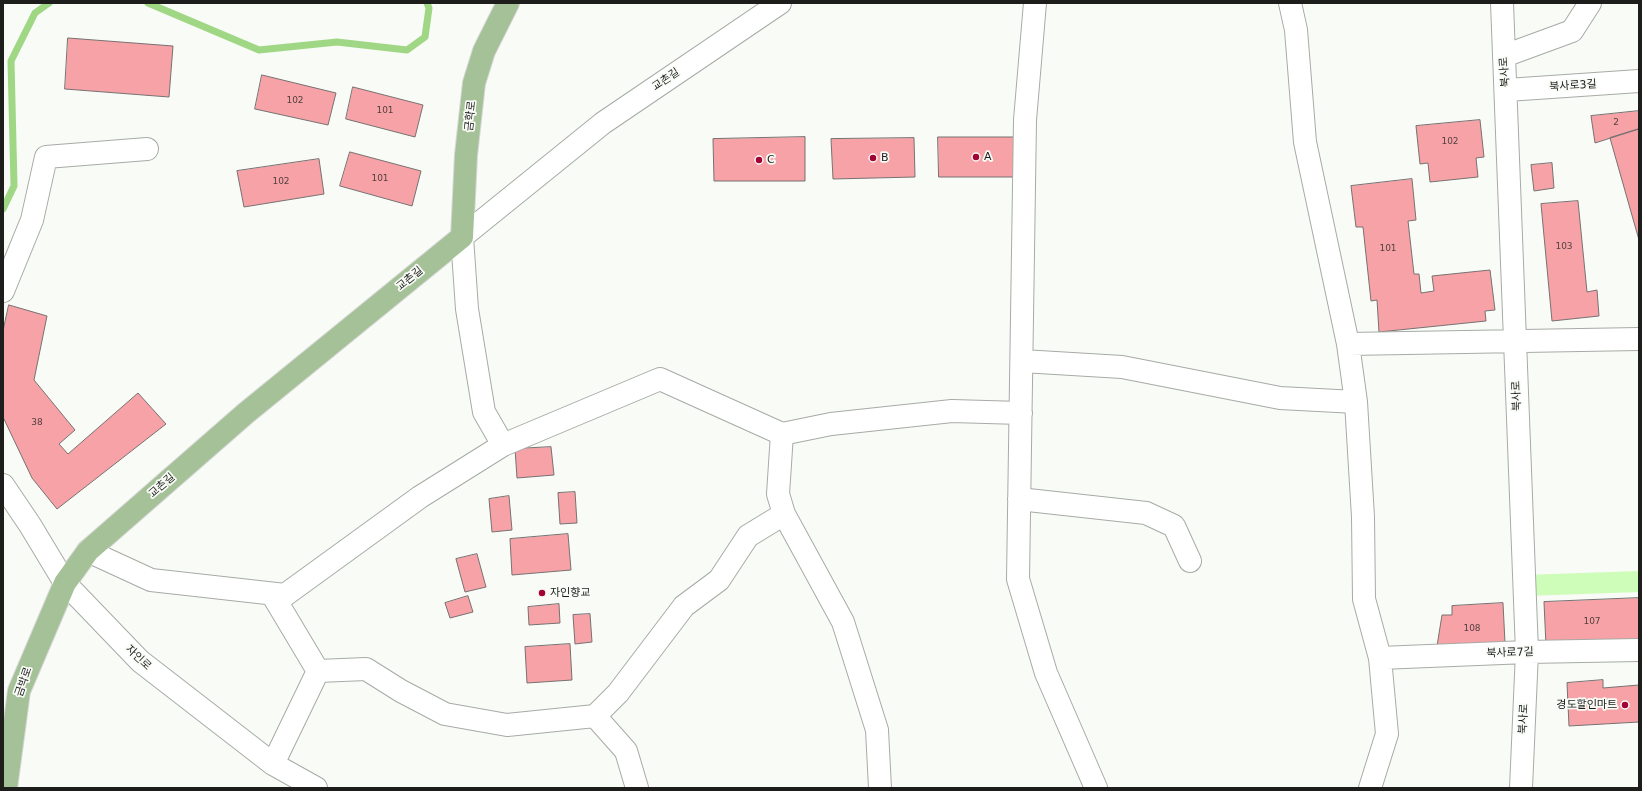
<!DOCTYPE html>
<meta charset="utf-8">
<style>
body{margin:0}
#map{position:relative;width:1642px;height:791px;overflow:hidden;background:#f8fbf6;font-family:"DejaVu Sans",sans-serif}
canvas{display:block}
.frame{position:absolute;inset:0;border:4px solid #1d1e1c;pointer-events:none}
</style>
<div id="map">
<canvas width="1642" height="791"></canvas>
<div class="frame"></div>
</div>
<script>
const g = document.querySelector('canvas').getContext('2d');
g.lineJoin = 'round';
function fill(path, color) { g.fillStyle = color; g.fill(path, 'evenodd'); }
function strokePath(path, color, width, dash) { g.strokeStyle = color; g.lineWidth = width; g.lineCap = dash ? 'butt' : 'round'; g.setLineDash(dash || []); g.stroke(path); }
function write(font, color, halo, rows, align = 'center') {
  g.font = font + ' "DejaVu Sans","Noto Sans KR",sans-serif'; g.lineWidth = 3.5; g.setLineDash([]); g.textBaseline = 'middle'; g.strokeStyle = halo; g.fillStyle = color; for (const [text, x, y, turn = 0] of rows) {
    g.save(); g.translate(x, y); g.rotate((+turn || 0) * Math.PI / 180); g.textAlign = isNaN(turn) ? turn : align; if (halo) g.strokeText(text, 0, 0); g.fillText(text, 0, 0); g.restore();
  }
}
const green = new Path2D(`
 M1639,571V592L1525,596L1524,575Z`);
const stream = new Path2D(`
 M148,3L259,50L337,42L407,50L425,37L429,8L427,3
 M3,209L14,186L11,61L35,13L49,3`);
const building = new Path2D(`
 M68,38L173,46L169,97L65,89Z
 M262,75L336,93L328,125L255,109Z
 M353,87L423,105L415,137L346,119Z
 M1639,111V129L1595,143L1591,116Z
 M1480,120L1484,157L1476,158L1478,177L1430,182L1428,163L1420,164L1416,126Z
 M1639,129V240L1610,138Z
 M805,137V181H714L713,139Z
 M938,137H1014V177H939Z
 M914,138L915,177L833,179L831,139Z
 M350,152L421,171L412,206L340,186Z
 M319,159L324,194L244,207L237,171Z
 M1552,163L1554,188L1534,191L1531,165Z
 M1412,179L1416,220L1408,221L1414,274H1419L1421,293L1434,291L1432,276L1490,270L1495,310L1485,311L1486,321L1379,332L1377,300L1371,301L1363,227H1356L1351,186Z
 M1578,201L1587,292L1597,290L1599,316L1552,321L1541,204Z
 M9,305L47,316L34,380L75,430L59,444L68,454L138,393L166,424L57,509L32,478L3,417V331Z
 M551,447L554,475L517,478L515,449Z
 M575,492L577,523L560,524L558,493Z
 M509,496L512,530L492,532L489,499Z
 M568,534L571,570L512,575L510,539Z
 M477,554L486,587L465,592L456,559Z
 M468,596L473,612L450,618L445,603Z
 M1639,598V642L1546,646L1544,602Z
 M1503,603L1505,643L1437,646L1442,615H1452V606Z
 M559,604L560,623L529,625L528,607Z
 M590,614L592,642L575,644L573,615Z
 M570,644L572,680L527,683L525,647Z
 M1603,680V688L1639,685V722L1569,726L1567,683Z`);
const minor = new Path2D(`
 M1035,3L1025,120L1018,579L1046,673L1096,788
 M1290,3L1296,30L1305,142L1348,344L1356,402L1363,517L1364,599L1380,658L1387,734L1370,788
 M1502,3L1527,652L1521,788
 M1504,56L1572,31L1590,3
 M1507,90L1639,81
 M3,291L32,220L46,157L147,149
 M1348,344L1639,339
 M1022,361L1122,367L1280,398L1356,402
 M503,445L484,412L467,309L462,237L603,123L780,3
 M3,485L30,525L65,583L140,661L273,764L316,788
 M1019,499L1146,513L1174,526L1190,561
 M784,514L843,622L877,730L880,788
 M88,551L151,580L285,595L420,497L503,445L660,379L782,434L831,424L952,411L1021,413
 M272,594L318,671L366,669L401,691L445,714L507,725L595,716L618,693L684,606L719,580L748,536L784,514L778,494L782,434
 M1380,658L1527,652L1639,650
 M595,716L626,751L637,788
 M273,764L318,671`);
const major = new Path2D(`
 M6,788L19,691L65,583L88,551L246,413L462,237L466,155L474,83L484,51L508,3`);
const markers = [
 [976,157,4,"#a20334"],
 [873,158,4,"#a20334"],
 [759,160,4,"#a20334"],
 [542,593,4,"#a20334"],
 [1625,705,4,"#a20334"]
];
const numberNames = [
 ["102",295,101],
 ["101",385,111],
 ["2",1616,123],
 ["102",1450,142],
 ["101",380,179],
 ["102",281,182],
 ["103",1564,247],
 ["101",1388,249],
 ["38",37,423],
 ["107",1592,622],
 ["108",1472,629]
];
const streetNames = [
 ["북사로",1505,72,-94],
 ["교촌길",666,80,-34],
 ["북사로3길",1573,86,-4],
 ["금학로",471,116,-84],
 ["교촌길",410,279,-39],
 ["북사로",1517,396,-92],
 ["교촌길",162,486,-41],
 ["북사로7길",1510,653,-2],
 ["자인로",138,658,43],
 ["금박로",24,682,-71],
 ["북사로",1524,719,-87]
];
const poiNames = [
 ["A",984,157],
 ["B",881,158],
 ["C",767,160],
 ["자인향교",550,593],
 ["경도할인마트",1617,705,"right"]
];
fill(green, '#cefcb9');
strokePath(stream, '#9fd785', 7);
fill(building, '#f6a2a7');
strokePath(building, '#777171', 1);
strokePath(minor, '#a7aba6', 24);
strokePath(major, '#d6d6d6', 24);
strokePath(minor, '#fff', 22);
strokePath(major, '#a5c197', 22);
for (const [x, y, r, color] of markers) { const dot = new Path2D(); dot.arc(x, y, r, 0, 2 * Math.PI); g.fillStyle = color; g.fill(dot); strokePath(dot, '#f8fbf6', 1.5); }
write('9px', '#533f3f', null, numberNames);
write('11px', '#1d1e1c', '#f8fbf6', streetNames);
write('11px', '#1d1e1c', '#f8fbf6', poiNames, 'left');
</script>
